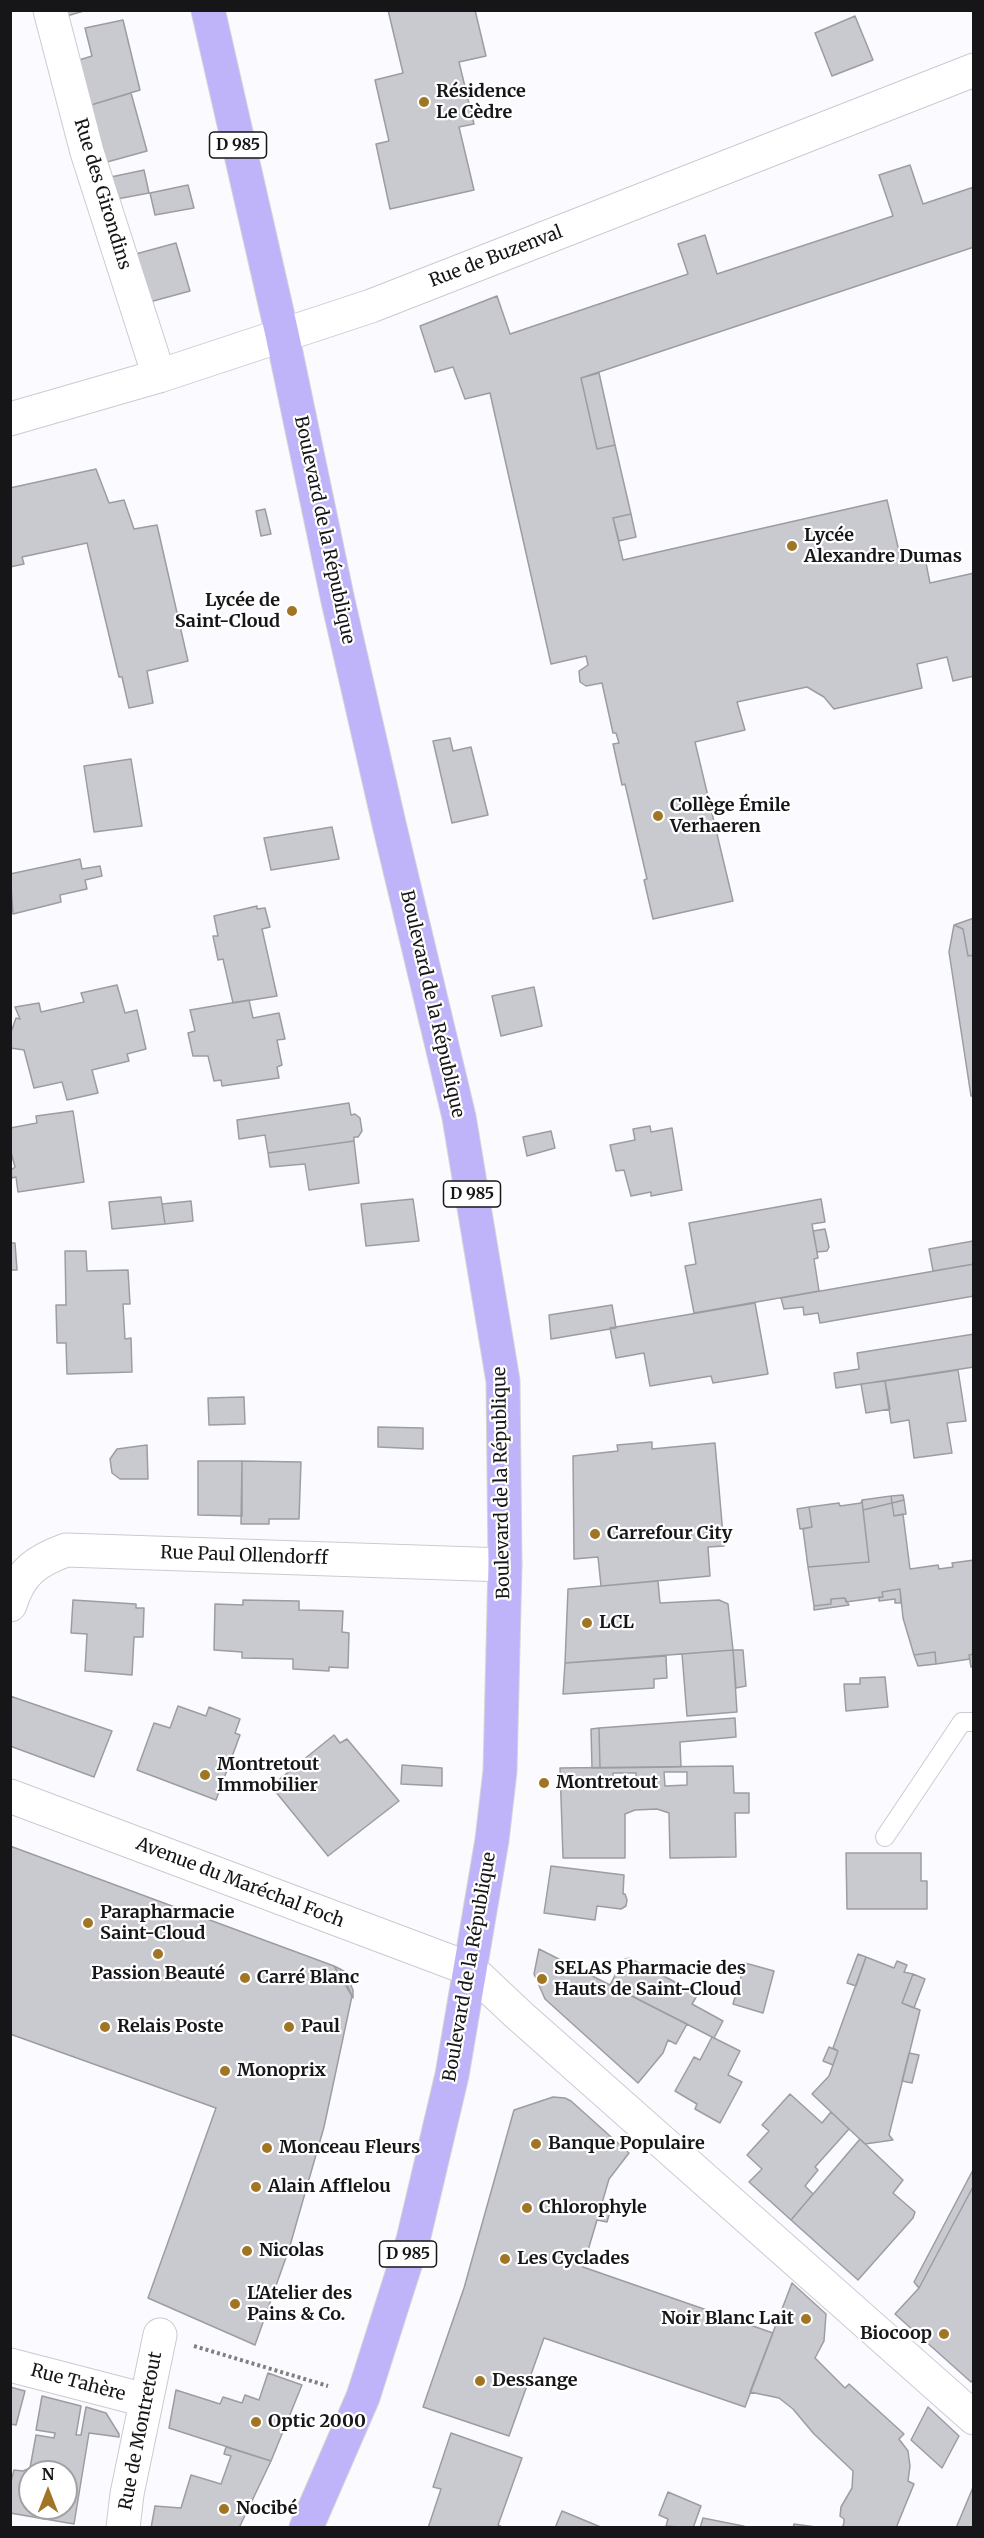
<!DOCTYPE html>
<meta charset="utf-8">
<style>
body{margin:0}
#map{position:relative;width:984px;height:2538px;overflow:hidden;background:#fbfbff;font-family:Merriweather,serif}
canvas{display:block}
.frame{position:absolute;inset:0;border:12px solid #161618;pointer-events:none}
.north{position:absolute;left:18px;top:2460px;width:60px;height:60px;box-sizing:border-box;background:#fff;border:2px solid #a2a2a3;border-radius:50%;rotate:0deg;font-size:16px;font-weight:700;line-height:24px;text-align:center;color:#161618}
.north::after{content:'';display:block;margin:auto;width:21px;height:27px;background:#a07525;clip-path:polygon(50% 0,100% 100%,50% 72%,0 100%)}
</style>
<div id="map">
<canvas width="984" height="2538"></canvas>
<div class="frame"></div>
<div class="north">N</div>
</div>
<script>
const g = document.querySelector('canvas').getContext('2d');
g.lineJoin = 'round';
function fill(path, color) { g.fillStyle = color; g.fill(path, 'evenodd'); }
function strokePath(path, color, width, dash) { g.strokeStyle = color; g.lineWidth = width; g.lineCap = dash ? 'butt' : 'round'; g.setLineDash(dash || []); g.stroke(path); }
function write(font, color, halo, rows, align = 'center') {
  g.font = font + ' Merriweather,serif'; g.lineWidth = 4.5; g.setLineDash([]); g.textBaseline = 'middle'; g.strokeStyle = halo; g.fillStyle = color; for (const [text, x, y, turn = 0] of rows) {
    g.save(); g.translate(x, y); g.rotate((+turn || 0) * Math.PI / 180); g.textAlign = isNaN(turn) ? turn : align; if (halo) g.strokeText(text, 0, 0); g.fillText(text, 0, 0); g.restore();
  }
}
const building = new Path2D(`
 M66,10H87L67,16Z
 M388,10H475L486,56L459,62L474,124L459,127L474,190L390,209L376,144L389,141L375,80L403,73Z
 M855,16L873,60L832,76L815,33Z
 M123,20L140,90L91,105L79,60L92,56L85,28Z
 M131,93L147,151L107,162L91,105Z
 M910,165L923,204L974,187V247L581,378L597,449L615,445L631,514L613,518L623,560L887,500L902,564L925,558L930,583L974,573V676L953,681L947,657L917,664L922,688L834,709L824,697L807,687L737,702L745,730L695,742L733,901L653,919L644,880L647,879L625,784L622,785L613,744L619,743L616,733H613L602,683L586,686L580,682L579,671L588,665L586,656L551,664L490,393L465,399L453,367L435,372L420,326L497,296L510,334L688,274L678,244L705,235L717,274L893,216L879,175Z
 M144,170L149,193L117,199L111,177Z
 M188,185L194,208L155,215L150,193Z
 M176,243L190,291L146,303L132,255Z
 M599,373L615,445L597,449L581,378Z
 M96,469L109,503L124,500L134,529L157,525L188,661L147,671L153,703L129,708L122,677H119L87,543L22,557L24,564L10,567V488Z
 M265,509L271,534L261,536L256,511Z
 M631,514L636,537L619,541L613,518Z
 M450,738L453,751L471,747L488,815L452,823L433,741Z
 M131,759L142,826L94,832L84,766Z
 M332,827L339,859L271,870L264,838Z
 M80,859L82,869L100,866L102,876L85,880L87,889L60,895L61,902L13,914L10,874Z
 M257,906V909L265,908L270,927L262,929L277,996L233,1003L223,959L218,960L213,936H218L214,916Z
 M974,918V955L968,956L963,929L954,925Z
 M954,925L963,929L968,956L974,955V1096H971L949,952Z
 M117,985L125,1013L137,1010L146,1049L127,1054L129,1061L92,1070L98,1093L67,1100L62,1082L34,1088L24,1050L10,1048V1035L16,1018L20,1019L15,1007L39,1003L41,1012L84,1002L81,993Z
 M534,987L542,1026L501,1036L492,996Z
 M249,1000L253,1018L279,1013L285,1039L277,1040L282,1065L277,1067L279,1078L222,1086L221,1080L214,1081L208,1056H193L188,1033L195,1031L190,1010Z
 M349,1103L351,1115L355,1114L360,1118L362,1131L358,1137H354V1141L268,1153L265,1135L239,1139L237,1120Z
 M73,1111L84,1182L18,1192L16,1177L12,1178L10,1171L15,1167L10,1149V1128L37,1123L36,1116Z
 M650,1126L651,1132L672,1128L682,1190L651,1196V1192L631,1196L624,1170L616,1171L610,1145L635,1140L633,1129Z
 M551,1131L555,1148L527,1156L523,1137Z
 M354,1141L359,1183L309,1190L305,1164L270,1167L268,1153Z
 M161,1197L165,1224L112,1229L109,1202Z
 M413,1199L419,1241L366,1246L361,1204Z
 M821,1199L825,1222L812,1224L818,1258L814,1259L819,1291L694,1313L685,1266L696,1264L689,1223Z
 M191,1201L193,1221L165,1224L162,1204Z
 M825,1229L829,1247L827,1251L817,1252L813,1231Z
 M973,1241L974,1264L933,1271L929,1249Z
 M10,1243H15L17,1270H10Z
 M65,1251H86L87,1271L128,1270L130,1304H123L125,1339L131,1338L132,1372L67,1374L66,1343H57L56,1305H66Z
 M974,1264V1296L820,1323L818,1313L804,1315L803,1307L784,1309L781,1298Z
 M755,1303L768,1374L713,1383L711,1376L650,1386L644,1353L616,1358L610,1328Z
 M612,1305L616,1328L551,1339L549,1315Z
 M974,1334V1367L836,1388L834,1373L859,1369L857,1353Z
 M958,1370L966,1421L947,1423L952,1453L914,1458L909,1420L891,1423L885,1381Z
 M885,1381L890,1409L866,1413L861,1384Z
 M244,1397L245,1424L209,1425L208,1398Z
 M378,1427L423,1428V1449L378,1447Z
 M652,1442V1449L715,1443L724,1546L708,1547L710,1576L601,1586L598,1557L574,1559L573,1456L618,1451L617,1445Z
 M147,1445L148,1479H120L112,1473L110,1459L117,1449Z
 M198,1461H242V1516L198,1515Z
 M242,1461L301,1462L299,1519H269V1524H241Z
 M903,1495L904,1500L892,1503L891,1496Z
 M891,1496L892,1503L863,1510L862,1500Z
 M862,1500L869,1562L808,1567L803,1529L812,1527L809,1507L839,1503L840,1506L861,1503Z
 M904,1500L906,1514L894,1516L892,1503Z
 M892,1503L894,1516L903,1514L910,1569L938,1565L939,1569L953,1567L952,1563L974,1560V1654L969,1655L970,1659L936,1664L935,1652L914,1655L903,1618L900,1589L882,1592L883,1597L846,1602L845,1598L831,1599V1604L814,1606L808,1567L869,1562L863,1510Z
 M809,1507L812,1527L800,1529L797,1509Z
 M658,1581L660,1603L719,1600L728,1604L733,1650L565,1663L568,1589Z
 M900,1589L901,1603H895V1599L879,1601V1597H883L882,1592Z
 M845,1598L849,1605L814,1610V1606L831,1604V1599Z
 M73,1600L136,1604V1608H144L143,1637H134L132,1675L85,1671L87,1634L71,1633Z
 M243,1600L299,1601V1610L343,1611L342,1632L349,1633L348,1668L329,1667V1671L293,1669V1659L242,1658V1652L214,1650L215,1604L243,1605Z
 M733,1650H743L746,1686L736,1688Z
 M733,1650L737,1712L687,1716L682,1654Z
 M935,1652L936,1664L918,1666L914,1655Z
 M974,1654V1666L971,1667L969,1655Z
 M666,1656L667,1678L654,1679V1688L563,1694L565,1663Z
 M885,1677L888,1707L846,1711L844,1684H860V1678Z
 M10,1696L112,1731L94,1777L10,1746Z
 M178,1706L206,1716L209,1707L240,1719L235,1733L240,1735L216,1800L137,1770L154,1723L170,1728Z
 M735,1718L736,1737L680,1742L681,1767L600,1768L599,1728Z
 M599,1728L600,1768H592L591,1729Z
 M334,1735L340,1743L347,1739L399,1801L328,1856L271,1786Z
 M402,1765L442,1768V1786L401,1784Z
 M733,1766L734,1793H749V1813H735L736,1857L670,1858L669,1813L657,1809L635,1810L625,1814V1858H563L560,1768ZM664,1772H687V1785L665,1786ZM613,1773H636V1786L613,1787Z
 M10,1846L334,1966L352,1996L324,2127L289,2249L255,2345L148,2298L216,2108L10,2034Z
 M846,1853H921V1881H927V1909H847Z
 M551,1866L624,1875L623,1894H625L627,1900L626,1906L621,1909L597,1906L595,1920L544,1913Z
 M539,1949L687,2024L676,2044L668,2040L663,2053L638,2083L545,1999L534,1974Z
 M858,1954L866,1957L856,1986L847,1983Z
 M866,1957L894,1968L897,1961L907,1965L904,1972L913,1974L902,2003L920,2010L889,2135L893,2140L865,2144L812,2094L829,2076L838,2051L833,2048Z
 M629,1958L698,1994L692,2004L723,2021L714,2038L610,1985L623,1960Z
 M745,1963L774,1971L763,2013L733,2004Z
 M334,1966L340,1969L352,1996Z
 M340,1969L345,1972L353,1990V1998Z
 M913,1974L925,1979L914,2008L902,2003Z
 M712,2037L740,2051L728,2075L742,2082L720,2123L695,2109L697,2104L675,2091L694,2057L700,2060Z
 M829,2047L838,2051L833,2065L823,2061Z
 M909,2053L919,2055L912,2083L902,2081Z
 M790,2094L822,2123L831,2112L849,2129L815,2167L818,2170L805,2186L813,2194L791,2220L749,2182L762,2169L747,2155L769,2131L762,2125Z
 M553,2097L565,2098L571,2101L629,2153L609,2179L600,2210L610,2212L607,2222L597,2220L583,2267L773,2333L745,2407L544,2338L509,2436L423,2407L464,2288L514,2110Z
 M860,2139L903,2180L893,2193L915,2212L913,2218L858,2280L791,2220Z
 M974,2168V2185L919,2288L914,2282Z
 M974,2185V2379L971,2382L895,2314L919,2288Z
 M792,2283L826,2314L824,2341L815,2358L845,2388L849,2384L904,2434L899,2439L908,2451L910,2466L908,2481L914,2484L896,2528H842L844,2523V2519L840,2516L841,2507L852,2488L853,2471L814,2434L793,2409L779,2398L750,2392Z
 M268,2373L302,2385L271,2461L169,2428L176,2390L220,2404L223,2397L242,2403L245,2395L259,2400Z
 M10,2387L25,2391L16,2425L10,2424Z
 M42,2396L81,2406L76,2435H81L86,2407L106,2413L119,2434V2437L89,2433L74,2524L10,2513V2485L14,2470L23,2471L30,2468L36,2435L54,2438L55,2433L36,2430ZM30,2472H66V2508H30Z
 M928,2407L959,2436L942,2468L911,2440Z
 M451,2433L522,2458L498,2525L504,2528H428L441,2489L433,2487Z
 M226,2447L271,2461L239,2528H151L155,2506L181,2508L191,2475L221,2484L231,2456L224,2454Z
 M974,2485V2528H956Z
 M668,2492L701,2506L693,2528L666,2526L668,2519L659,2515Z
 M562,2511L603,2528H555Z
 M703,2518L743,2526L749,2528H700Z
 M794,2524L816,2527V2528H793Z`);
const path = new Path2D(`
 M194,2346L328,2386`);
const lane = new Path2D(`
 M885,1837L962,1722H974`);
const street = new Path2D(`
 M50,10L87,152L159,376
 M10,419L159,376L371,306L974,70
 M10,1605C20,1572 36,1561 66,1550L505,1565
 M10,1796L470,1969L520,2016L974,2418
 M10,2365L145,2400
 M123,2528L127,2494L160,2335`);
const primary = new Path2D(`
 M208,10L282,334L338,601L390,828L459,1117L503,1381L505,1565L500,1771L492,1840L452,2075L413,2240L363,2397L306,2528`);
const markers = [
 [424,102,6,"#a07525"],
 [792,546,6,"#a07525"],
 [292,611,6,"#a07525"],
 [658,816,6,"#a07525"],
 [595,1534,6,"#a07525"],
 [587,1623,6,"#a07525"],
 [205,1775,6,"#a07525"],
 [544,1783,6,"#a07525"],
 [88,1923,6,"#a07525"],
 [158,1954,6,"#a07525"],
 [245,1978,6,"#a07525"],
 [542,1979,6,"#a07525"],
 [105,2027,6,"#a07525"],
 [289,2027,6,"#a07525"],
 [225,2071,6,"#a07525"],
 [536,2144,6,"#a07525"],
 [267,2148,6,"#a07525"],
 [256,2187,6,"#a07525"],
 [527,2208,6,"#a07525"],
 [247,2251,6,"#a07525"],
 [505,2259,6,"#a07525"],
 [235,2304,6,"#a07525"],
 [806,2319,6,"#a07525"],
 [944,2334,6,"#a07525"],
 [480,2381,6,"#a07525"],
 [256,2422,6,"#a07525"],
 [224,2509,6,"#a07525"]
];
const shields = [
 [238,145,57],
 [472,1194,57],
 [408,2254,57]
];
const shieldNames = [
 ["D 985",238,145],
 ["D 985",472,1194],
 ["D 985",408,2254]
];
const poiNames = [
 ["Résidence",436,92],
 ["Le Cèdre",436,113],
 ["Lycée",804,536],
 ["Alexandre Dumas",804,557],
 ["Lycée de",280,601,"right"],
 ["Saint-Cloud",280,622,"right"],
 ["Collège Émile",670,806],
 ["Verhaeren",670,827],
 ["Carrefour City",607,1534],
 ["LCL",599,1623],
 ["Montretout",217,1765],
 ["Immobilier",217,1786],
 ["Montretout",556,1783],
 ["Parapharmacie",100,1913],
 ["Saint-Cloud",100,1934],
 ["SELAS Pharmacie des",554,1969],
 ["Hauts de Saint-Cloud",554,1990],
 ["Passion Beauté",158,1974,"center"],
 ["Carré Blanc",257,1978],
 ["Relais Poste",117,2027],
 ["Paul",301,2027],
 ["Monoprix",237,2071],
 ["Banque Populaire",548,2144],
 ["Monceau Fleurs",279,2148],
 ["Alain Afflelou",268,2187],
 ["Chlorophyle",539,2208],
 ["Nicolas",259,2251],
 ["Les Cyclades",517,2259],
 ["L'Atelier des",247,2294],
 ["Pains & Co.",247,2315],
 ["Noir Blanc Lait",794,2319,"right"],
 ["Biocoop",932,2334,"right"],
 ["Dessange",492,2381],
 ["Optic 2000",268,2422],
 ["Nocibé",236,2509]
];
const streetNames = [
 ["Rue des Girondins",102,194,73],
 ["Rue de Buzenval",496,257,-21],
 ["Boulevard de la République",324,530,78],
 ["Boulevard de la République",432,1004,77],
 ["Boulevard de la République",502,1483,-91],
 ["Rue Paul Ollendorff",244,1556,2],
 ["Avenue du Maréchal Foch",240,1883,21],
 ["Boulevard de la République",470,1967,-80],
 ["Rue Tahère",78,2383,15],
 ["Rue de Montretout",141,2431,-79]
];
fill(building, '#c9c9d0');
strokePath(building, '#9c9ca3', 1.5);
strokePath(lane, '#cbcad2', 20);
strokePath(street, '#cbcad2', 35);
strokePath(primary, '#d5d5d5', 35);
strokePath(path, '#808083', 4, [3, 3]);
strokePath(lane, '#fff', 18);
strokePath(street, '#fff', 33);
strokePath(primary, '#bfb4f9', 33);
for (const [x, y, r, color] of markers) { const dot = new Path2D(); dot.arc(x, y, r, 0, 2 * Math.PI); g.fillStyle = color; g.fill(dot); strokePath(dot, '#fff', 2); }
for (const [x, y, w] of shields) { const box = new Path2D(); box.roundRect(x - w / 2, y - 13, w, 26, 4.5); g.fillStyle = '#fff'; g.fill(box); strokePath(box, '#161618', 1.5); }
write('bold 16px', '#161618', null, shieldNames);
write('bold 18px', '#161618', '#fff', poiNames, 'left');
write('18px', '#161618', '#fff', streetNames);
</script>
